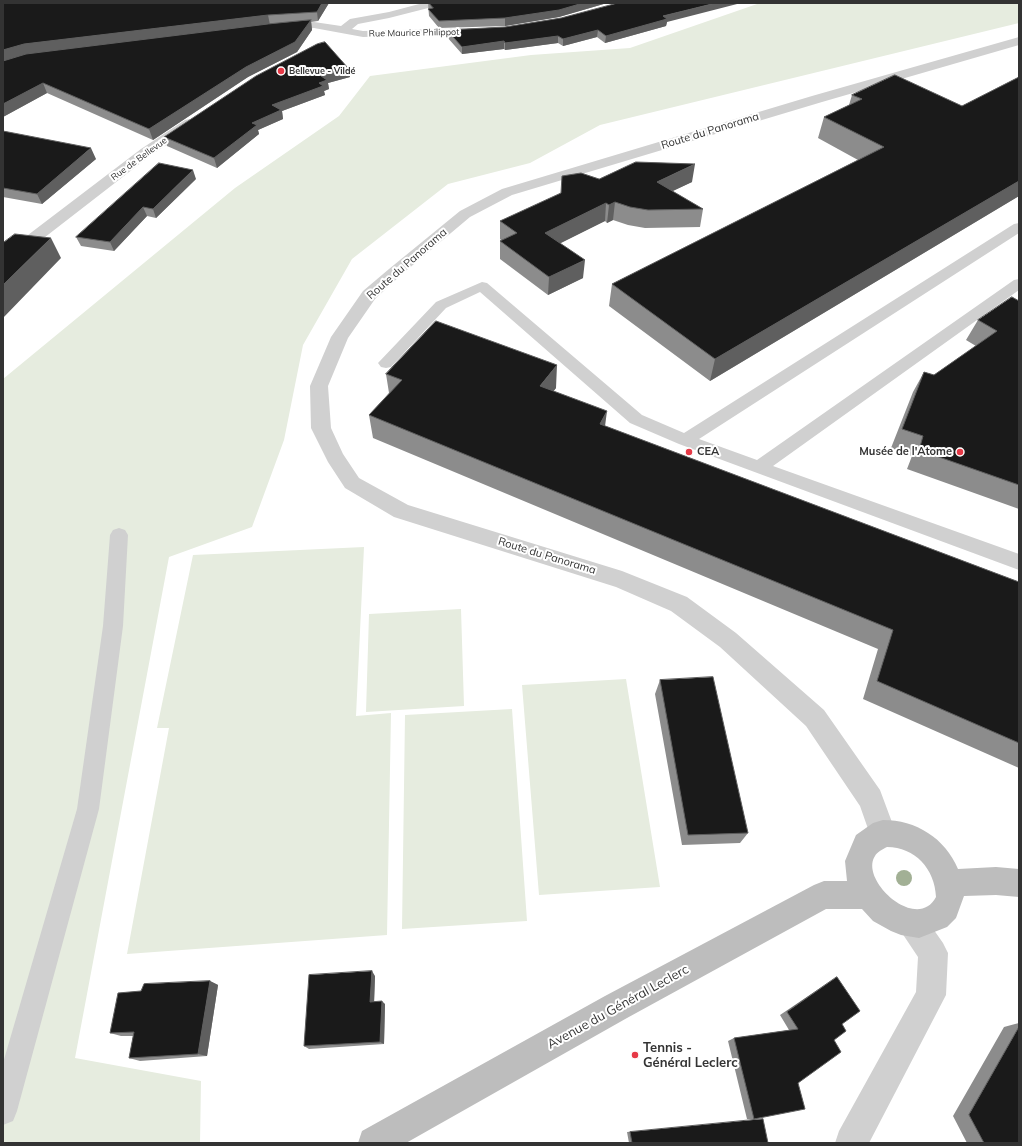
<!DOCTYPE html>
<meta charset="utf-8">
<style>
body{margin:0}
#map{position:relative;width:1022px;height:1146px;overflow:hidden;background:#fff;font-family:Mulish,sans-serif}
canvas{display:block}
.frame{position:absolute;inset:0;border:4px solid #333;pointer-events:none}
</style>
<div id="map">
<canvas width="1022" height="1146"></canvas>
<div class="frame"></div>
</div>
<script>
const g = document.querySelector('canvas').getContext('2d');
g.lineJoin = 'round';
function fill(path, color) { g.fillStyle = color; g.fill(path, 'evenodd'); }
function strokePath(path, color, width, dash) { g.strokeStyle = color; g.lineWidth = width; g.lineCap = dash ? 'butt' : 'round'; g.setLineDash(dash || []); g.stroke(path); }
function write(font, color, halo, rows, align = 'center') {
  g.font = font + ' Mulish,sans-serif'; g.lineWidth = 4; g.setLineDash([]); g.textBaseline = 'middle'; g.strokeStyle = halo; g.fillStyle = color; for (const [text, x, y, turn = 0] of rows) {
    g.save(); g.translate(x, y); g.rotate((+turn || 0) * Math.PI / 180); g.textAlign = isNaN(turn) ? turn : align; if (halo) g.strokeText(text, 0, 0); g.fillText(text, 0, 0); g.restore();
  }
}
const green = new Path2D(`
 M760,3H1019V23L600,125L530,163L448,184L352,259L303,345L284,440L252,527L169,557L75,1058L201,1081L200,1143H3V379L235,188L339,116L370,76L531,55L630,48Z
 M364,547L356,716L391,713L387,935L127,954L169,728H157L193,555Z
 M461,609L464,706L366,712L369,614Z
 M626,679L660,887L539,895L522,685Z
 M512,709L527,921L402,929L405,715Z`);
const lane = new Path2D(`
 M1019,223V233L699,439L757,460L1014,280L1019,279V290L773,466L1019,554V570L679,444L630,423L480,292L446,308L391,367L386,368L381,367L378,363L436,302L482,282L487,283L642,415L684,433L1014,224Z
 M119,528L125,530L128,535L123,626L99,809L17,1111L13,1121L3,1125V1063L77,809L103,626L110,535L113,530Z`);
const street = new Path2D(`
 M423,3H442L440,5L389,18L358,24L352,29L363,31L476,28L480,29L482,31L480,33L476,34L363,37L314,28L281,31L277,30L275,28L277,26L281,25L314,22L341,26L350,19L389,12Z
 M1019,37V45L822,102L512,195L470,217L401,275L375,299L348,338L328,386L331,428L343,454L359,478L408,505L622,571L687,597L736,633L824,710L880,790L896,833L893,843L883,846L873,843L860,806L806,726L720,647L671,611L616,587L394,517L345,488L328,462L311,428L310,386L331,337L363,291L389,269L460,211L502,189L812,96Z
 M190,119L195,120L197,123L195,126L151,155L9,265L3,267V254L141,149L185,120Z
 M912,909L922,913L943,943L948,953L946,995L869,1143H835L839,1131L916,992L918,957L902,933L898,923L902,913Z`);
const secondary = new Path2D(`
 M883,820C916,820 945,838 958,869L996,867L1019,869V897L996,895L964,896L956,918L947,927L919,938L901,935L891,931L873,921L862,909H826L627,1018L406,1143H358L362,1131L605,996L814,885L824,881H847L845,861L856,835L873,823ZM887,847C915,847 935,869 936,897C917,933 859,880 875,856C877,852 883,849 887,847Z`);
const trees = [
 [904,878]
];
const wall = new Path2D(`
 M3,3H329L318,21L311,22L312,30L297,52L248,77L153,140L47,93L3,117Z
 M428,3H607L559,17L505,26L439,28L429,16Z
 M561,18L667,22L666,26L605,43L597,37L563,46L558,43L505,50L504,49L462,54L447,37V30L505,27Z
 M348,68L350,77L328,83L329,89L324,91L325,95L282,111L283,119L258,130L259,134L217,168L167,146L164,137Z
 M1019,77V196L710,381L609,306L612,284L858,160L818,138L824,117L849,105L852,95L962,106Z
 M3,131L96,159L42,204L3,197Z
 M196,179L156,218L147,216L114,251L81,246L76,237Z
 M599,179L692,182L672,191L703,209L700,227L645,228L628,225L613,220L607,223L605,221L560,243L583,278L548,295L500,259V241L501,240L500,239V221Z
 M1019,301V509L907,469L912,456L891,448L913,392L924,372L934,375L976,346L966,340L978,320Z
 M386,374L556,388L553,391L605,426L1019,582V768L863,699L878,649L373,438L369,415L389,393Z
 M660,680L748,833L740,843L682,845L655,694Z
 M375,976L374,1001L385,1004L384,1044L309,1049L304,1046Z
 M837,977L842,1024L834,1040L798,1083L754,1119H747L728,1041L734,1038L789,1030L780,1015L829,982Z
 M210,981L218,985L207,1056L140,1061L129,1058L133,1036H121L110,1033L141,991Z
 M1019,1023V1143H967L953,1116L1004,1027L1015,1024Z
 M757,1120L768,1143H629L627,1132Z`);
const shadedWall = new Path2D(`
 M322,3H329L318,21L317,12Z
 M583,3H607L559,17L505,26V18Z
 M716,3H741L667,22L666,26L605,43L606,36L663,16Z
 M268,15L270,25L3,62V50L24,44Z
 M311,20L312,30L297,52L248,77L153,140L149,129Z
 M598,30L597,37L563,46V39Z
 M558,36V43L505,50V43Z
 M504,41V49L462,54V47Z
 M348,68L350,77L328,83L329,89L324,91L325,95L282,111L283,119L258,130L259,134L217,168L214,158L272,105L319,83L321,76Z
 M43,83L47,93L3,117V104Z
 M91,148L96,159L42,204L37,194Z
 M695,164L692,182L654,200L657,182Z
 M193,170L196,179L156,218L153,209Z
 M1019,181V196L710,381L715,359Z
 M615,202L613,220L607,223L609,205Z
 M606,203L605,221L545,251V233Z
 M143,207L147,216L114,251L110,242Z
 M51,238L61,258L3,318V285Z
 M585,260L583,278L548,295L549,277Z
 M557,365L556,388L540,409V386Z
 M607,411L604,434L600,424Z
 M372,971L375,976L374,1005L370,1002Z
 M210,981L218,985L207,1056L198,1054Z
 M382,1001L385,1004L384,1044L380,1042Z`);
const building = new Path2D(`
 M3,3H322L317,12L268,15L24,44L3,50Z
 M429,3H583L559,10L505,18L439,21L428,9L433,8Z
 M618,3H716L663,16L667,19L606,36L598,30L563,39L558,36L505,43L504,41L462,47L447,30L505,27L561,18Z
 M311,20L295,42L246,67L149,129L43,83L3,104V61L26,54L268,24Z
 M325,42L348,68L321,76L327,80L319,83L323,86L272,105L281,110L252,123L257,125L214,158L164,137L256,76L317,44Z
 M895,75L962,106L1019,77V181L715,359L612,284L884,147L824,117L862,99L852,95Z
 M3,131L91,148L37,194L3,188Z
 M636,162L695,164L657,182L703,209L648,210L630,207L615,202L609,205L606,203L545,233L585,260L549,277L500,241L517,233L500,221L561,193L562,176L581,173L599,179Z
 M159,163L193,170L153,209L143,207L110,242L76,237Z
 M15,234L51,238L3,285V243Z
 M1012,297L1019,301V485L919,450L923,436L902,429L924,372L934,375L997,331L978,320Z
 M436,321L557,365L540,386L607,411L600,424L1019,582V743L877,681L893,630L369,415L402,380L386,374Z
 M713,677L748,833L688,835L660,680Z
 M372,971L370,1002L382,1001L380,1042L304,1046L309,975Z
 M837,977L860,1011L842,1024L846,1031L834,1040L841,1052L798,1083L805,1109L754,1119L734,1038L798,1029L787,1012Z
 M210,981L198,1054L129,1058L134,1032L110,1033L118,993L141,991L144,984Z
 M1019,1027V1143H984L969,1115Z
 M763,1119L768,1143H632L630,1132Z`);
const markers = [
 [281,71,4,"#e63946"],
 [689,452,4,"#e63946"],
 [960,452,4,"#e63946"],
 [635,1055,4,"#e63946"]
];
const farStreetnames = [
 ["Rue Maurice Philippot",414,33,-1],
 ["Rue de Bellevue",139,159,-36]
];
const farPoinames = [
 ["Bellevue - Vildé",289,71]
];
const streetNames = [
 ["Route du Panorama",710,131,-17],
 ["Route du Panorama",407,264,-41],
 ["Route du Panorama",547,556,17]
];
const poiNames = [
 ["CEA",697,452],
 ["Musée de l'Atome",952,452,"right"]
];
const nearStreetnames = [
 ["Avenue du Général Leclerc",618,1007,-29]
];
const nearPoinames = [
 ["Tennis -",643,1048],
 ["Général Leclerc",643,1063]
];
fill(green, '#e6ecdf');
fill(lane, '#d0d0d0');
fill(street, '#d0d0d0');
fill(secondary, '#bdbdbd');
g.fillStyle = '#a2b095';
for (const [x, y] of trees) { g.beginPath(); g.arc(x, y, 8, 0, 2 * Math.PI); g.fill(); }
fill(wall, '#8c8c8c');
fill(shadedWall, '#5f5f5f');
fill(building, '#1a1a1a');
strokePath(building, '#5f5f5f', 1);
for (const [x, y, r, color] of markers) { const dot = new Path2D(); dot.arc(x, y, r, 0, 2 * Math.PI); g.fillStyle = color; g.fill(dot); strokePath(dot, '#fff', 1.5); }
write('9px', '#333', '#fff', farStreetnames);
write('bold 9px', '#333', '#fff', farPoinames, 'left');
write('11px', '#333', '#fff', streetNames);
write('bold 11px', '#333', '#fff', poiNames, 'left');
write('13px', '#333', '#fff', nearStreetnames);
write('bold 13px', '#333', '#fff', nearPoinames, 'left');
</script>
